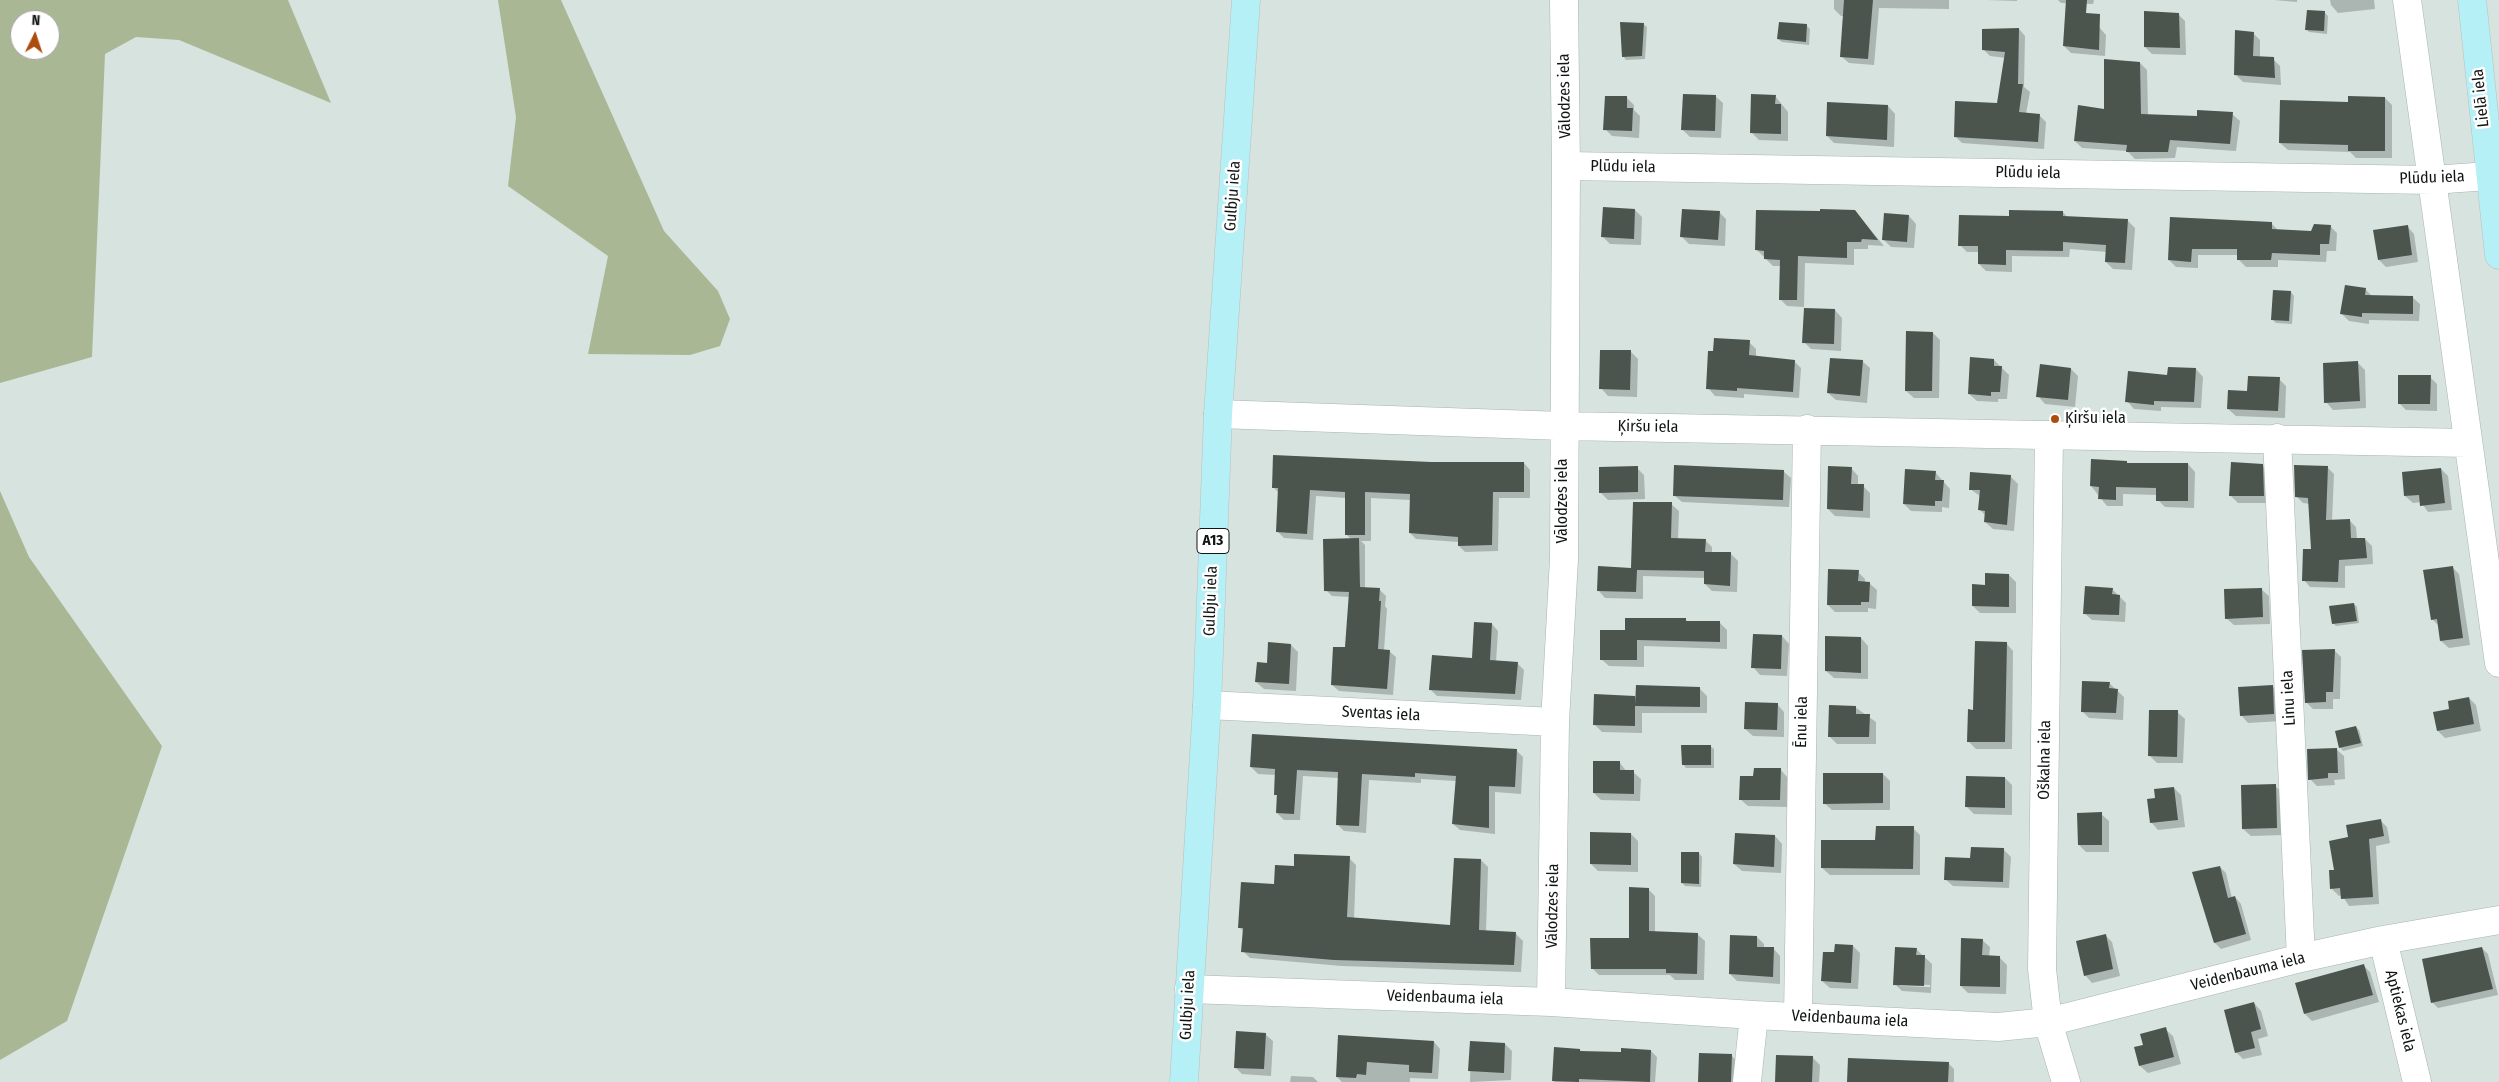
<!DOCTYPE html>
<meta charset="utf-8">
<style>
body{margin:0}
#map{position:relative;width:2499px;height:1082px;overflow:hidden;background:#d6e3df;font-family:"Fira Sans Condensed",sans-serif}
canvas{display:block}
.north{position:absolute;left:10px;top:10px;width:50px;height:50px;box-sizing:border-box;background:#fff;border:1px solid #a0a2a1;border-radius:50%;rotate:4deg;font-size:14px;font-weight:700;line-height:20px;text-align:center;color:#111614}
.north::after{content:'';display:block;margin:auto;width:18px;height:22px;background:#ae4c0f;clip-path:polygon(50% 0,100% 100%,50% 72%,0 100%)}
</style>
<div id="map">
<canvas width="2499" height="1082"></canvas>
<div class="north">N</div>
</div>
<script>
const g = document.querySelector('canvas').getContext('2d');
g.lineJoin = 'round';
function fill(path, color) { g.fillStyle = color; g.fill(path, 'evenodd'); }
function strokePath(path, color, width, dash) { g.strokeStyle = color; g.lineWidth = width; g.lineCap = dash ? 'butt' : 'round'; g.setLineDash(dash || []); g.stroke(path); }
function write(font, color, halo, rows, align = 'center') {
  g.font = font + ' "Fira Sans Condensed",sans-serif'; g.lineWidth = 5; g.setLineDash([]); g.textBaseline = 'middle'; g.strokeStyle = halo; g.fillStyle = color; for (const [text, x, y, turn = 0] of rows) {
    g.save(); g.translate(x, y); g.rotate((+turn || 0) * Math.PI / 180); g.textAlign = isNaN(turn) ? turn : align; if (halo) g.strokeText(text, 0, 0); g.fillText(text, 0, 0); g.restore();
  }
}
const green = new Path2D(`
 M0,0H288L331,103L179,40L136,37L105,54L92,357L0,383ZM20,20H50V50H20Z
 M498,0H561L664,231L718,291L730,319L720,346L690,355L588,354L608,256L508,186L516,117Z
 M0,491L29,557L162,746L67,1021L0,1060Z`);
const shadow = new Path2D(`
 M1834,0H1949V9L1879,8L1874,65L1849,63L1841,56L1844,16H1841L1834,9Z
 M1986,0H2017V1Z
 M2058,0H2094L2093,4L2061,3Z
 M2274,0H2297V2Z
 M2330,0H2374L2375,9L2338,13L2331,5Z
 M2325,13L2328,16L2327,34L2309,32L2306,29Z
 M2178,14L2185,21L2186,55L2152,54L2145,47Z
 M1643,24L1647,27L1645,59L1626,60L1623,56Z
 M1807,26L1810,29L1809,45L1782,42L1778,39Z
 M2099,27L2106,35L2105,56L2071,53L2064,46Z
 M2019,29L2025,36L2024,87L2030,92L2026,114L2039,115L2046,122L2044,149L1962,143L1955,136L1998,104L2006,58L1990,56L1983,49Z
 M2253,33L2260,40V58L2273,59L2280,66L2281,85L2243,82L2236,75Z
 M2140,63L2147,70L2148,115L2198,117L2232,114L2240,121L2236,151L2177,147L2175,158L2135,159L2127,151L2082,148L2075,141L2106,110Z
 M1715,96L1723,103L1721,138L1690,137L1683,130Z
 M1775,96L1788,112V141L1759,140L1752,133Z
 M1627,98L1634,105V110L1640,116L1639,138L1612,136L1605,129Z
 M2385,98L2392,105V158H2356L2350,152L2288,150L2280,143L2350,103Z
 M1888,106L1895,114L1894,147L1834,143L1827,136Z
 M1635,210L1642,217L1641,245L1610,244L1603,237Z
 M1855,211L1884,246L1868,245V249H1854V265L1805,263L1804,307L1787,306L1780,299L1781,266H1773L1757,250Z
 M1719,212L1726,219L1725,246L1689,244L1682,237Z
 M2063,212L2068,218L2127,220L2135,228L2132,270L2113,269L2106,262L2107,252L2070,249L2069,257L2012,256V272L1986,271L1979,264V252H1967L1960,245Z
 M1909,216L1916,224L1914,248L1891,247L1884,240Z
 M2171,219L2271,223L2278,230L2312,232L2330,226L2337,233L2336,251H2327L2326,262L2278,260V267H2246L2238,259V255H2198V268L2176,267L2169,260Z
 M2407,226L2414,234L2418,262L2386,267L2379,260Z
 M2365,289L2373,297H2412L2420,304L2419,321L2369,320V324L2349,321L2342,314Z
 M2291,292L2294,296L2292,324L2276,323L2272,319Z
 M1835,310L1842,318L1841,351L1811,349L1804,342Z
 M1933,333L1940,340L1939,398H1914L1906,391Z
 M1749,342L1756,349V357L1794,361L1801,368L1799,398L1744,394V398L1715,396L1708,388Z
 M1630,351L1638,359L1637,397L1608,396L1601,388Z
 M1994,360L2009,375L2007,399H1998V402L1977,401L1969,394Z
 M1862,361L1870,368L1867,403L1836,400L1828,393Z
 M2358,363L2365,370L2366,408L2333,410L2326,402Z
 M2071,369L2078,376L2075,407L2045,404L2038,396Z
 M2196,369L2203,377L2201,408L2161,407V411L2134,409L2127,401L2169,377Z
 M2430,377L2437,384V411L2406,410L2399,403Z
 M2279,379L2286,386L2285,418L2236,416L2228,409L2249,393Z
 M2126,462L2128,464H2188L2195,472L2194,508L2165,507L2158,500V495L2123,494V506H2107L2091,486Z
 M1431,463H1524L1530,470V498H1499L1498,551L1465,552L1459,546V542L1416,539L1410,533L1411,500L1371,498V541H1361L1365,545V588L1379,589L1386,596L1385,606L1387,609L1384,650L1389,651L1396,657L1393,695L1339,691L1332,685L1346,649L1350,597L1332,596L1326,590L1351,539L1347,535L1346,498L1316,496L1313,540L1284,538L1277,531L1279,493L1273,487Z
 M2262,465L2269,472L2271,503H2238L2230,495Z
 M2327,467L2334,474L2332,521L2349,520L2356,527L2357,539H2365L2372,546L2373,564L2345,566V588L2310,587L2304,580L2312,550L2310,504L2303,503L2297,497Z
 M1637,468L1644,475L1645,499L1608,500L1600,492Z
 M1851,468L1858,476V485L1863,486L1870,493V518L1835,516L1828,509Z
 M2441,469L2448,476L2452,510L2428,512L2421,502L2413,503L2405,496Z
 M1783,471L1791,478L1789,507L1682,502L1674,495Z
 M1935,472L1950,489L1949,508L1942,507V512L1911,511L1904,504Z
 M2010,476L2018,484L2014,531L1993,529L1985,522L1986,516L1979,509L1980,496L1970,489Z
 M1671,504L1679,511L1678,539L1705,540L1712,547V553H1730L1738,561L1737,592L1712,591L1705,584V578L1643,576V599L1605,598L1598,590L1632,569Z
 M2452,567L2459,574L2470,645L2449,648L2441,641L2439,626L2432,619Z
 M1858,572L1865,579V583H1869L1877,590L1876,609L1868,608V612H1835L1828,605Z
 M2009,575L2016,582V613H1980L1973,606L1986,586Z
 M2112,589L2126,603L2125,622L2092,620L2084,613Z
 M2261,589L2269,596L2270,624L2234,625L2226,618Z
 M2354,604L2357,607L2359,623L2336,626L2333,623Z
 M1685,619L1688,622L1720,623L1727,630V649L1644,646V667L1609,666L1601,659L1626,632Z
 M1475,623L1492,624L1498,631L1496,662L1518,664L1524,670L1521,700L1437,696L1431,690L1473,659Z
 M1782,636L1789,644L1787,676L1760,675L1753,667Z
 M1861,638L1868,646V679L1834,678L1826,671Z
 M2006,643L2013,651L2012,749H1976L1969,742L1974,711Z
 M1291,645L1298,652L1296,691L1264,689L1256,682L1268,664Z
 M2334,650L2341,657L2340,699H2333V709H2313L2306,702Z
 M2109,683L2124,697L2123,720L2089,718L2082,711Z
 M2272,686L2280,694L2281,721L2248,723L2241,715Z
 M1700,689L1707,696V713H1642V733L1602,732L1595,725L1635,697L1637,699Z
 M2469,698L2476,705L2481,731L2445,738L2438,731L2450,710Z
 M1777,704L1784,712V737L1753,736L1745,729Z
 M1855,707L1876,722V744H1837L1829,736Z
 M2177,712L2185,719L2183,763H2157L2150,756Z
 M2356,727L2359,730L2363,746L2343,751L2340,747Z
 M1710,746L1714,749V768H1686L1683,764Z
 M2336,749L2344,756L2345,779L2334,780L2335,785L2317,786L2310,779Z
 M1516,750L1523,757L1521,794L1495,792V834L1460,830L1453,824L1456,781L1421,779V783L1369,780L1366,833L1344,831L1337,824L1339,778L1303,776L1300,820H1284L1277,813L1276,775L1258,774L1251,767Z
 M1620,763L1627,772H1633L1641,779L1640,801L1601,800L1594,793Z
 M1780,769L1787,777V807L1748,806L1740,799L1755,777Z
 M1883,774L1890,781V810H1832L1824,803Z
 M2005,778L2012,785V815L1974,814L1967,807Z
 M2275,786L2283,793V835L2251,836L2243,829Z
 M2174,788L2181,795L2185,827L2158,830L2151,822L2156,799Z
 M2101,814L2109,821V852H2086L2079,845Z
 M2380,820L2387,827L2390,843L2376,846L2379,904L2349,906L2342,895L2339,896L2331,888L2336,871L2349,838Z
 M1913,828L1920,835V875H1830L1822,868L1877,841Z
 M1631,834L1638,841V872L1598,871L1591,864Z
 M1775,836L1782,844L1781,873L1742,871L1734,864Z
 M2003,849L2011,857L2009,888L1953,886L1945,879L1971,859Z
 M1699,853L1702,857L1701,887L1685,886L1682,883Z
 M1349,858L1356,865L1354,919L1451,927L1481,860L1488,867L1486,932L1516,934L1523,941L1521,972L1342,966L1250,958L1243,951L1244,932L1239,927L1275,885L1295,868Z
 M2220,867L2226,873L2232,898L2235,897L2241,904L2251,940L2221,949L2215,943L2201,893Z
 M1648,889L1655,896V933L1697,934L1705,941L1704,980H1675L1670,975H1599L1592,968L1630,939Z
 M2105,935L2112,942L2120,976L2092,983L2085,975Z
 M1757,937L1764,944V948H1773L1780,956V984L1737,981L1730,974Z
 M1982,940L1990,947L1989,957L2000,958L2007,965L2006,994L1968,993L1961,986Z
 M1853,946L1860,953L1858,989L1830,988L1822,981L1835,954Z
 M2482,948L2488,954L2498,995L2438,1008L2432,1002Z
 M1916,949L1932,964L1931,993L1902,991L1895,984ZM1900,984L1930,985V987L1900,986Z
 M2363,965L2370,972L2379,1002L2312,1021L2305,1014Z
 M2254,1003L2261,1011L2268,1036L2258,1039L2262,1055L2243,1059L2236,1052Z
 M2165,1029L2173,1036L2181,1064L2148,1073L2140,1066L2135,1048L2144,1045Z
 M1265,1034L1273,1041L1271,1076L1242,1074L1235,1067Z
 M1339,1037L1434,1042L1440,1049L1438,1079L1410,1078V1082H1342L1337,1077Z
 M1471,1042L1505,1044L1512,1051L1511,1080L1470,1082Z
 M1580,1050L1583,1052L1622,1053L1651,1051L1657,1057L1655,1082H1554Z
 M1732,1056L1738,1062L1736,1082H1699Z
 M1813,1058L1820,1065L1819,1082H1776Z
 M1948,1063L1954,1069V1082H1848Z
 M1291,1076L1313,1077L1318,1082H1290Z`);
const building = new Path2D(`
 M1844,0H1873L1868,59L1840,57Z
 M2066,0H2087L2086,13L2100,14L2099,50L2063,46Z
 M2307,10L2325,11L2324,31L2305,30Z
 M2144,11L2179,13L2180,48L2144,47Z
 M1620,22L1644,23L1642,56L1622,57Z
 M1779,22L1807,24L1806,42L1777,39Z
 M2019,28L2018,84H2023L2019,112L2040,114L2038,142L1954,137L1955,101L1997,103L2005,52L1982,50V29Z
 M2235,30L2254,32L2253,56L2274,57L2275,78L2234,75Z
 M2104,59L2140,62L2141,114L2197,116V110L2233,112L2230,144L2170,140L2168,152H2126L2127,145L2074,141L2078,105L2104,109Z
 M1683,94L1716,95L1715,131L1681,130Z
 M1751,94L1776,95L1775,104H1781V134L1750,133Z
 M1605,96H1627V108H1633L1632,131L1603,130Z
 M2348,96L2385,97V151H2348V145L2279,143L2280,100L2348,102Z
 M1827,102L1888,105L1887,140L1826,136Z
 M1603,207L1635,209L1634,239L1601,237Z
 M1682,209L1720,211L1718,240L1680,237Z
 M1820,209L1855,210L1878,240L1862,239L1861,242H1847V258L1798,256L1797,300H1779L1780,260L1764,259V251L1755,250L1756,210L1820,211Z
 M2009,210L2063,211V216L2128,219L2125,263L2105,262L2106,245L2063,242V251L2006,250V265L1978,264V246H1958L1959,215L2009,216Z
 M1884,213L1909,215L1907,242L1882,240Z
 M2170,217L2272,222V229L2311,231L2314,224L2331,225L2329,244H2320V255L2272,253L2271,260H2237V249H2192L2191,262L2168,260Z
 M2408,225L2412,255L2378,260L2373,230Z
 M2345,285L2366,288L2365,295L2413,296V314L2362,313V317L2340,314Z
 M2273,290L2291,291L2289,321L2271,320Z
 M1804,308L1835,309L1834,344L1802,343Z
 M1906,331L1933,332L1932,391H1905Z
 M1714,338L1750,340L1749,355L1795,360L1793,392L1737,388V391L1706,389L1708,351H1713Z
 M1600,350H1631L1630,390L1599,389Z
 M1970,357L1994,359V366H2002L2000,392H1991V396L1968,394Z
 M1830,358L1863,360L1860,396L1827,393Z
 M2358,361L2360,401L2324,403L2323,363Z
 M2040,364L2071,368L2068,400L2036,397Z
 M2168,367L2196,368L2194,402L2154,401V405L2125,402L2128,371L2167,375Z
 M2398,375H2431L2430,404H2398Z
 M2248,376L2280,377L2278,411L2227,409L2228,390L2247,391Z
 M1273,455L1431,462H1524V492H1493L1492,545L1458,546V537L1409,533L1410,494L1365,492V535H1345V492L1310,490L1307,534L1276,532L1278,488H1272Z
 M2091,459L2127,461V463H2188V501H2156V488L2116,487V500L2098,499L2099,487L2090,486Z
 M2231,462L2263,464L2264,496H2229Z
 M1674,465L1784,470L1783,500L1673,496Z
 M2294,465L2328,466L2326,520L2350,519L2351,538H2365L2367,558L2339,560L2338,582L2302,581L2303,549H2311L2308,498L2295,497Z
 M1638,466V492L1599,493V467Z
 M1828,466L1852,467L1851,484H1864L1863,511L1827,509Z
 M2441,468L2445,503L2420,506L2419,495L2404,496L2402,472Z
 M1905,469L1936,471L1935,480H1944L1942,501H1935V506L1903,504Z
 M1970,472L2011,475L2007,525L1984,522L1985,511L1978,510L1980,490H1969Z
 M1633,502H1672L1671,538L1706,539L1705,552H1731L1730,586L1704,584V571L1637,570L1636,592L1597,591L1598,566L1631,568Z
 M1359,538L1360,587L1380,588L1379,601H1381L1378,649L1390,650L1387,689L1331,685L1333,647H1345L1349,592L1324,591L1323,539Z
 M2453,566L2463,638L2440,641L2437,619L2431,620L2423,570Z
 M1828,569L1859,570L1858,581L1870,582L1869,602H1861V605H1827Z
 M1985,573L2009,574V607L1972,606V584L1985,585Z
 M2085,586L2113,588L2112,594L2120,595L2119,615L2083,614Z
 M2262,588L2263,617L2225,619L2224,589Z
 M2354,603L2357,621L2332,624L2329,606Z
 M1625,618H1686V621H1720V642L1637,640V660H1600V630H1625Z
 M1474,622L1492,623L1490,660L1518,662L1515,694L1429,690L1432,655L1472,658Z
 M1753,634L1782,635L1781,669L1751,668Z
 M1825,636L1861,637V673L1825,671Z
 M1975,641L2007,642L2005,742H1967L1968,709L1973,710Z
 M1268,642L1291,644L1289,684L1255,682L1257,662L1267,663Z
 M2335,649L2333,692H2326V702L2305,703L2302,650Z
 M2082,681L2110,682L2109,688L2118,689L2116,713L2081,712Z
 M1636,685L1700,687V707L1635,706Z
 M2273,685L2274,714L2240,716L2238,687Z
 M1594,694L1635,696V726L1593,725Z
 M2469,697L2474,724L2437,731L2433,712L2449,709L2448,701Z
 M1745,702L1778,703L1777,730L1744,729Z
 M1829,705L1856,706V714H1870L1869,737H1828Z
 M2149,710H2178L2177,757L2148,756Z
 M2356,726L2361,743L2339,748L2335,731Z
 M1252,734L1517,749L1515,787L1489,786V828L1452,824L1456,776L1415,773V777L1362,774L1359,826L1336,825L1338,772L1297,770L1294,814L1276,813L1277,795H1274L1275,769L1250,767Z
 M1681,745H1711V765H1682Z
 M2337,748L2338,773H2328V778L2308,780L2307,749Z
 M1593,761H1620V770H1634V794L1593,793Z
 M1754,768H1781L1780,800H1739L1740,776H1753Z
 M1823,773H1883V803L1823,804Z
 M1966,776L2005,777V808L1965,807Z
 M2276,784L2277,828L2242,829L2241,785Z
 M2174,787L2178,820L2150,823L2147,799L2155,798L2154,789Z
 M2102,812V845H2078L2077,813Z
 M2381,819L2384,836L2369,839L2373,897L2341,899L2340,888L2330,889L2329,870H2334L2329,841L2348,837L2346,825Z
 M1876,826H1914L1913,869L1821,868V840H1875Z
 M1590,832L1631,833V865L1590,864Z
 M1735,833L1775,835L1774,867L1733,864Z
 M1971,847L2004,848L2003,882L1944,880L1945,857L1970,858Z
 M1681,852H1699V884L1681,883Z
 M1294,854L1350,856L1347,917L1450,925L1454,858L1481,859L1479,930L1516,932L1514,965L1334,960L1241,952L1243,928H1238L1241,882L1274,884L1275,865L1294,866Z
 M2220,866L2228,898L2235,896L2246,934L2214,943L2192,872Z
 M1629,887L1649,888V931L1698,933L1697,974L1666,973V969H1591L1590,938H1629Z
 M2106,934L2113,969L2084,976L2076,941Z
 M1730,935L1757,936V947H1774L1773,977L1729,974Z
 M1961,938L1983,939L1982,955L2000,956V987L1960,986Z
 M1835,944L1853,945L1851,983L1821,981L1823,952H1834Z
 M1895,947L1917,948L1916,955H1925L1924,986L1893,985Z
 M2482,947L2493,989L2431,1003L2422,959Z
 M2364,964L2373,995L2304,1014L2295,983Z
 M2254,1002L2261,1029L2251,1032L2255,1048L2235,1053L2224,1010Z
 M2166,1027L2174,1057L2139,1066L2134,1047L2143,1045L2140,1034Z
 M1236,1031L1266,1033L1264,1069L1234,1068Z
 M1338,1035L1434,1041L1432,1073L1409,1072V1065L1367,1062L1366,1075L1357,1074L1356,1078L1336,1077Z
 M1470,1041L1505,1043L1504,1073L1468,1071Z
 M1554,1047L1580,1049V1051L1621,1052V1048L1651,1050L1650,1082L1579,1079V1082L1552,1081Z
 M1699,1053L1732,1054L1731,1082H1698Z
 M1776,1055L1813,1056L1812,1082H1775Z
 M1848,1058L1949,1062L1948,1082H1847Z`);
const minor = new Path2D(`
 M2407,0L2499,663
 M1566,166L2432,180L2489,176
 M1218,414L1563,426L2468,443
 M2049,435L2042,969L2048,1022L2066,1082
 M2277,438L2301,958
 M1207,705L1555,722
 M2383,940L2417,1082
 M1189,989L1551,1002L1754,1015L1998,1027L2048,1022L2301,958L2383,940L2499,920
 M1551,1002L1555,722L1564,559L1566,166L1564,0
 M1798,1016L1807,429
 M1747,1082L1754,1015`);
const primary = new Path2D(`
 M2472,0L2499,255
 M1184,1082L1207,705L1218,414L1246,0`);
const markers = [
 [2055,419,5,"#ae4c0f"]
];
const shields = [
 [1213,541,32]
];
const shieldNames = [
 ["A13",1213,541]
];
const streetNames = [
 ["Vālodzes iela",1565,96,-91],
 ["Lielā iela",2481,98,-96],
 ["Plūdu iela",1623,167,1],
 ["Plūdu iela",2028,173,1],
 ["Plūdu iela",2432,178,-2],
 ["Gulbju iela",1233,196,-86],
 ["Ķiršu iela",1648,427,1],
 ["Vālodzes iela",1563,501,-90],
 ["Gulbju iela",1211,601,-88],
 ["Linu iela",2289,698,-93],
 ["Sventas iela",1381,714,3],
 ["Ēnu iela",1802,722,-89],
 ["Oškalna iela",2045,760,-89],
 ["Vālodzes iela",1553,906,-89],
 ["Veidenbauma iela",2248,972,-14],
 ["Veidenbauma iela",1445,998,2],
 ["Gulbju iela",1188,1005,-87],
 ["Aptiekas iela",2400,1011,76],
 ["Veidenbauma iela",1850,1019,3]
];
const poiNames = [
 ["Ķiršu iela",2065,419]
];
fill(green, '#aab795');
fill(shadow, '#0003');
fill(building, '#4b544d');
strokePath(minor, '#a7b4b1', 29);
strokePath(primary, '#bcbebd', 29);
strokePath(minor, '#fff', 28);
strokePath(primary, '#b5f0f6', 28);
for (const [x, y, r, color] of markers) { const dot = new Path2D(); dot.arc(x, y, r, 0, 2 * Math.PI); g.fillStyle = color; g.fill(dot); strokePath(dot, '#fff', 2); }
for (const [x, y, w] of shields) { const box = new Path2D(); box.roundRect(x - w / 2, y - 12.5, w, 25, 4); g.fillStyle = '#fff'; g.fill(box); strokePath(box, '#111614', 1); }
write('bold 15px', '#111614', null, shieldNames);
write('16px', '#111614', '#fff', streetNames);
write('16px', '#111614', '#fff', poiNames, 'left');
</script>
